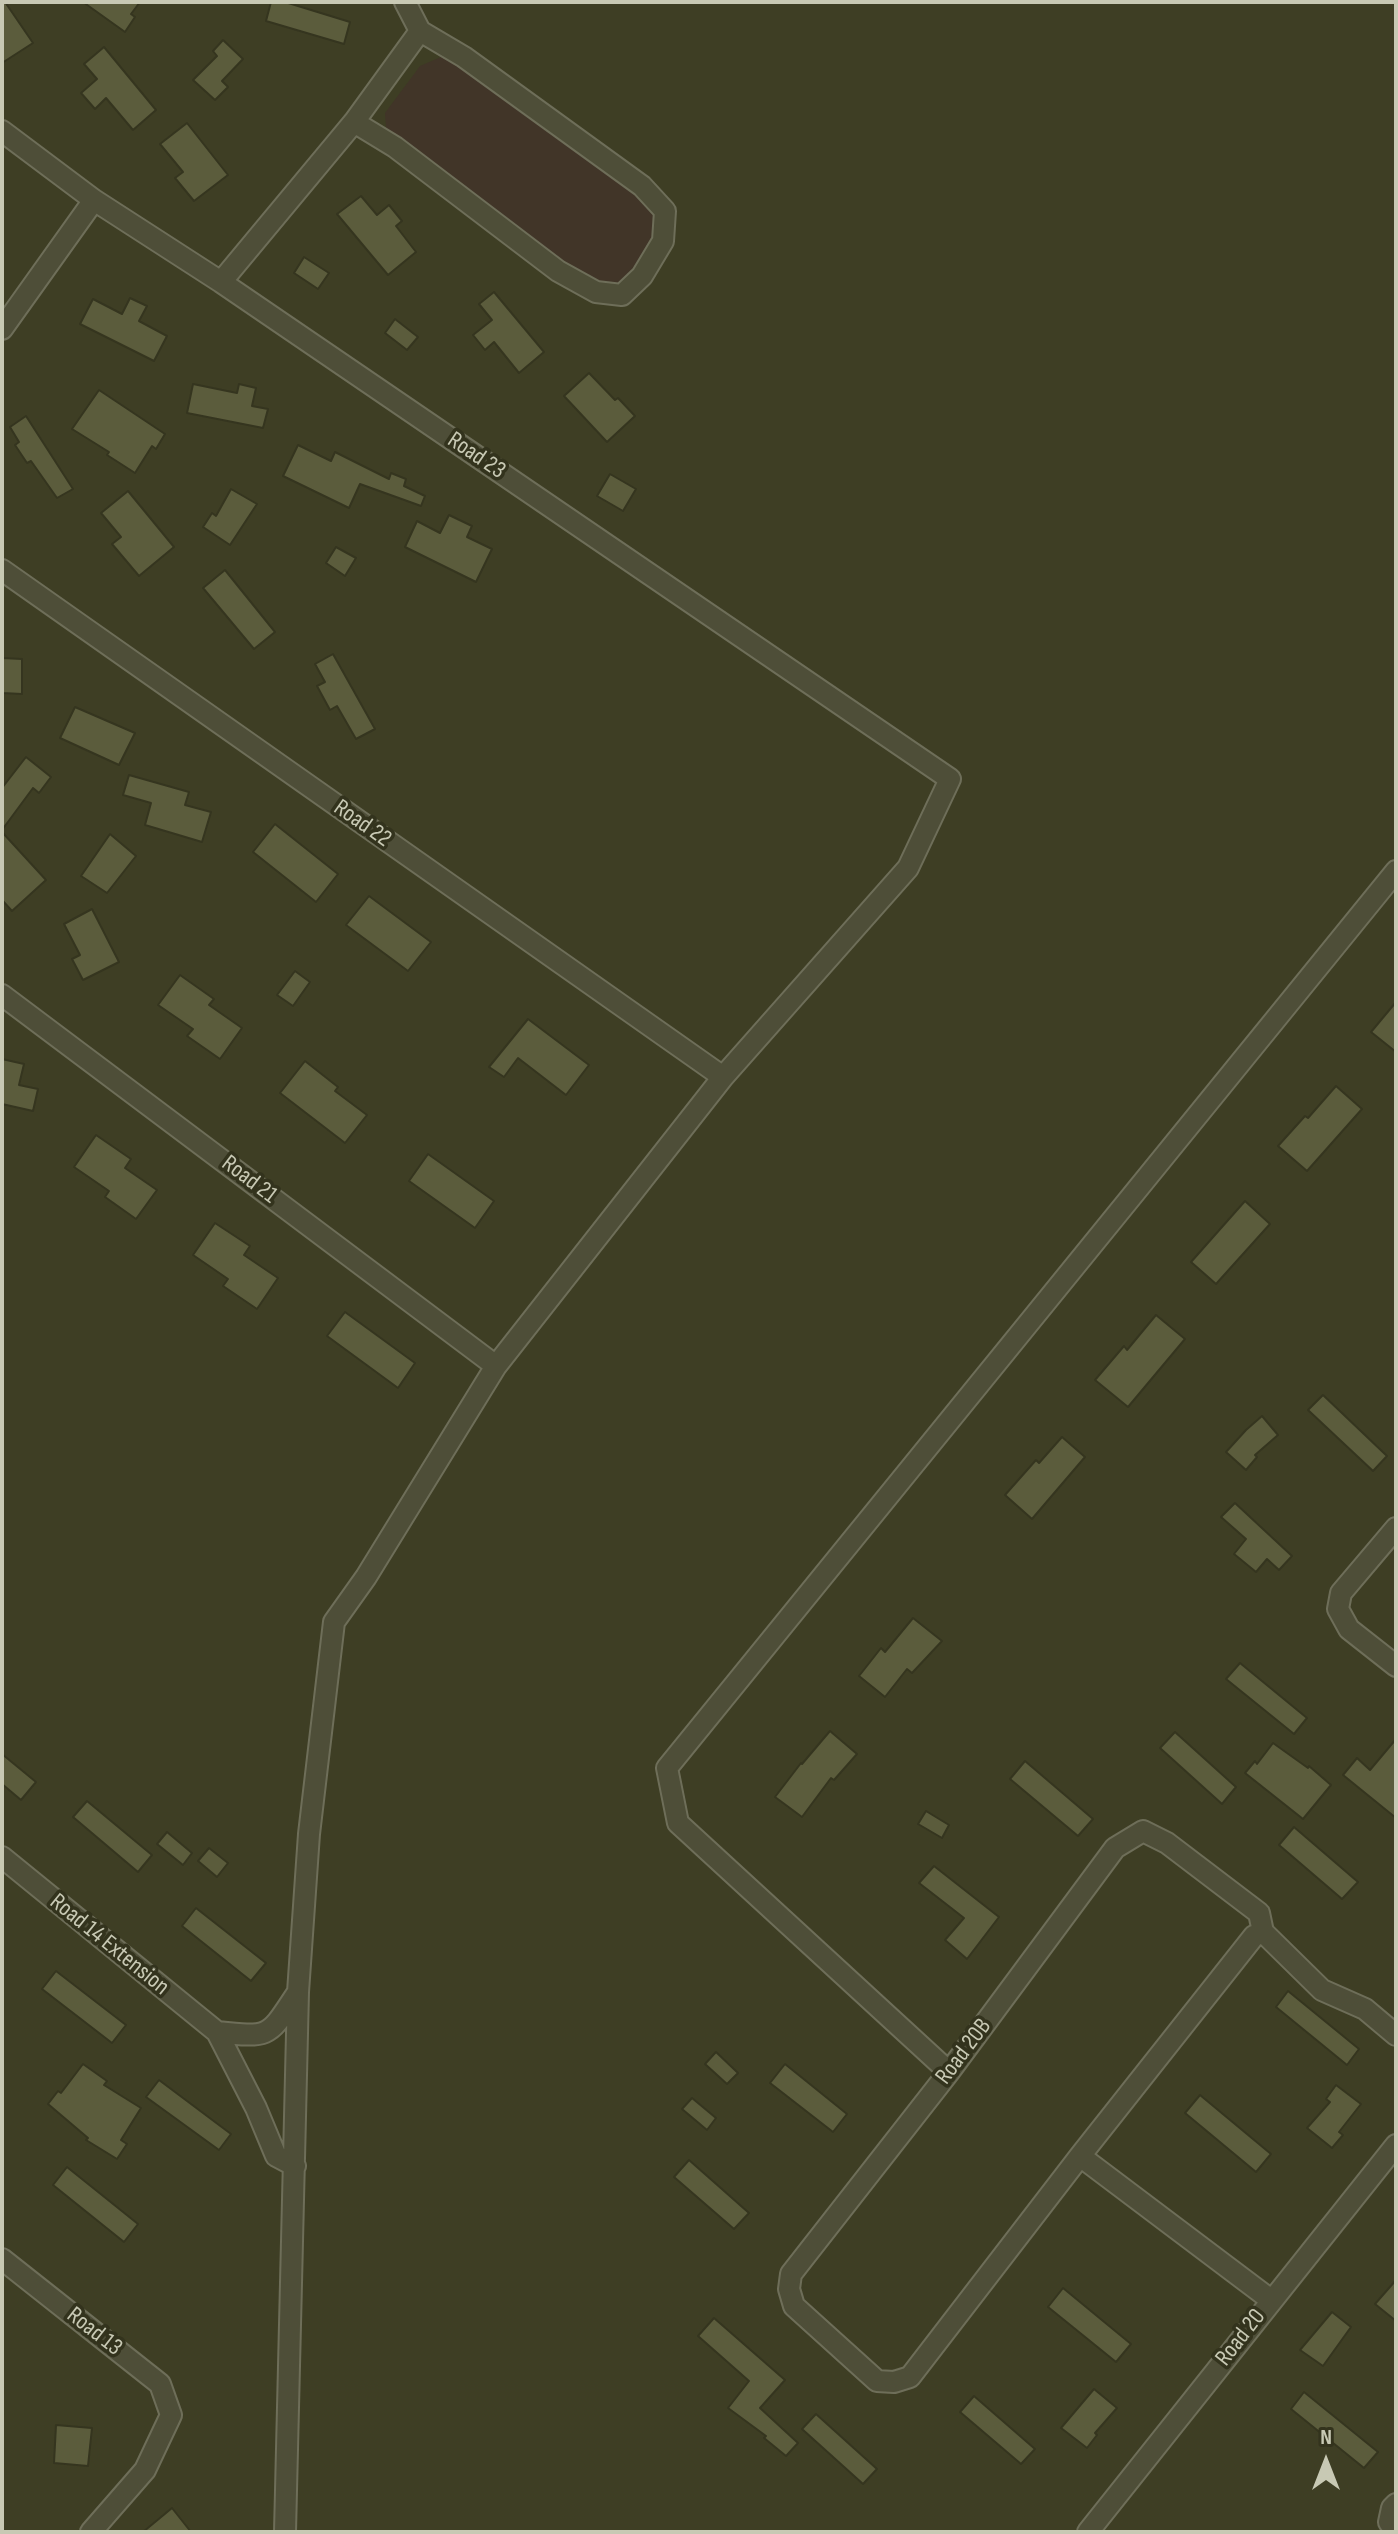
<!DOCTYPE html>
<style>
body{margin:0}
#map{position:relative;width:1398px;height:2534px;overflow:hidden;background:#3e3e24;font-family:"Sofia Sans Condensed",sans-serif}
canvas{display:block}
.frame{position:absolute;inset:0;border:4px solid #c8c9b4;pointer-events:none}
.north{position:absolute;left:1286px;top:2422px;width:80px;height:80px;-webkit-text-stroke:6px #33331d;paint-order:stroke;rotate:0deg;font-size:22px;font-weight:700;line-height:32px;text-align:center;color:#c8c9b4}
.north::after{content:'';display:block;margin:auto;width:28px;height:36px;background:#c8c9b4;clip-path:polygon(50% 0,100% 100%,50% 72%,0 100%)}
</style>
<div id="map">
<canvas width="1398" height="2534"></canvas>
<div class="frame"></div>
<div class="north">N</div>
</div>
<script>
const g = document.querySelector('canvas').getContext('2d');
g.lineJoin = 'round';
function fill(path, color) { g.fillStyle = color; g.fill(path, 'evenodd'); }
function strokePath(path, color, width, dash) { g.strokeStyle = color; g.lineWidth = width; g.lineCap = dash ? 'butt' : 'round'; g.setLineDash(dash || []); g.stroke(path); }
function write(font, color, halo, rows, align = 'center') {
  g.font = font + ' "Sofia Sans Condensed",sans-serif'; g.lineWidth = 7; g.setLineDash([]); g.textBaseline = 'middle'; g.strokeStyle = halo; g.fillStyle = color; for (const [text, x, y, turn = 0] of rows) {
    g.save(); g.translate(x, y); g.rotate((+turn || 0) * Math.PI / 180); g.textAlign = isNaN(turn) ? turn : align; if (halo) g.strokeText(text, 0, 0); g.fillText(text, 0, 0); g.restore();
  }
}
const green = new Path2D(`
 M441,57H464L665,211L663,241L622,295L596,292L395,147L386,128L385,113L420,66Z`);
const building = new Path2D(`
 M2,2H5L33,43L2,63Z
 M83,2H140L131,14L135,17L125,32Z
 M271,2H285L350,22L344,44L266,21Z
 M223,40L243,59L222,81L228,87L215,100L193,80L217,56L213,51Z
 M104,47L156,110L133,130L106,98L95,109L81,93L97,79L84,64Z
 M187,123L228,175L194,201L175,178L183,172L160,144Z
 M361,196L377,215L389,205L402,221L396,226L416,252L388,275L337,214Z
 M304,257L329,273L318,289L294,273Z
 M494,292L544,352L519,373L494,342L485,350L473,335L492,320L479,304Z
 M130,298L147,306L139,321L167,336L154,361L80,324L93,299L122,314Z
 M395,319L418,337L407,350L385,333Z
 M589,373L615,400L618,398L635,416L607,442L564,396Z
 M193,384L237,393L239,384L256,388L252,406L268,409L263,428L187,413Z
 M99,390L165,434L156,449L152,446L135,473L107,455L109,452L72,429Z
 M26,416L73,489L57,498L31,461L27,463L15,445L19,442L10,427Z
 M298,445L331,461L335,452L389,479L391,473L406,479L404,486L425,496L421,506L360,484L349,508L283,476Z
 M610,474L636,489L623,511L597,496Z
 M231,489L257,504L230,545L203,527L212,513L216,516Z
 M128,491L174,547L139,576L112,544L121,537L101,513Z
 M449,515L472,526L467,537L492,549L476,582L405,547L417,521L440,533Z
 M336,547L356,558L345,576L326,563Z
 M225,570L275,632L254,649L203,588Z
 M333,654L375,729L356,739L337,706L330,710L317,686L325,682L315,664Z
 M2,658L22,659V694L2,693Z
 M75,707L135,733L119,765L60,738Z
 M26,757L51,777L39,793L33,788L2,830V788Z
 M129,775L189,792L185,805L211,812L202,842L145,825L151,803L123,795Z
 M275,824L338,874L316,902L253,852Z
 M2,832L46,880L12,911L2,900Z
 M110,834L136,856L107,893L81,876Z
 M369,896L431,942L408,971L346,925Z
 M92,909L119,962L83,980L72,959L80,955L64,924Z
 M295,971L310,982L293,1006L277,995Z
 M180,975L214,999L209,1005L242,1028L220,1059L187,1036L193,1029L158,1005Z
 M1396,1002V1052L1371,1032Z
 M528,1019L589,1065L566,1095L518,1058L504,1077L489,1067Z
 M2,1059L24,1064L19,1085L38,1089L33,1111L2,1104Z
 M305,1061L338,1087L335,1091L367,1115L345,1143L280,1093Z
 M1336,1086L1362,1109L1307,1171L1278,1146L1305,1116L1308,1118Z
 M96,1135L131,1159L125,1168L157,1190L136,1219L105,1197L109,1191L74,1167Z
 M428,1154L494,1201L475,1228L409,1181Z
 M1245,1201L1270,1224L1216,1284L1191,1262Z
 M215,1223L250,1246L244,1255L278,1278L257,1309L223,1286L228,1279L193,1255Z
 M345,1312L415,1363L398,1388L327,1336Z
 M1156,1315L1185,1339L1128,1407L1095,1380L1124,1346L1127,1350Z
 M1323,1395L1387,1456L1373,1471L1308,1410Z
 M1262,1416L1278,1435L1255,1455L1257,1457L1246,1470L1226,1452L1246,1430Z
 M1062,1437L1085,1457L1032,1519L1005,1495L1036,1460L1039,1463Z
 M1235,1503L1292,1556L1279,1570L1267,1559L1256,1572L1234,1554L1246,1539L1221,1517Z
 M913,1618L942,1641L912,1673L907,1669L885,1697L859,1676L881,1648L885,1652Z
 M1240,1663L1307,1718L1294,1734L1226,1679Z
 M830,1731L857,1754L834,1780L831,1778L802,1817L775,1797L801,1763L802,1764Z
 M1175,1732L1236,1787L1222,1804L1160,1748Z
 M1396,1739V1818L1343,1775L1357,1758L1370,1770Z
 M1273,1743L1308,1768L1309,1766L1331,1785L1303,1819L1245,1773L1255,1761L1257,1764Z
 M2,1754L36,1782L21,1800L2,1784Z
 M1025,1761L1093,1819L1078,1836L1010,1779Z
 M87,1801L152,1855L138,1872L73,1817Z
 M926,1811L949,1825L942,1838L918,1824Z
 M1294,1827L1358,1882L1342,1899L1279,1845Z
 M167,1832L192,1853L183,1865L157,1844Z
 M209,1848L228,1863L217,1877L198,1861Z
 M934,1866L999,1917L967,1959L945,1940L964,1918L919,1883Z
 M196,1908L266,1963L251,1981L182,1926Z
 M56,1971L126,2025L112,2043L42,1989Z
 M1288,1991L1359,2049L1347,2065L1276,2007Z
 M716,2052L738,2073L727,2084L705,2064Z
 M83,2064L107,2081L104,2085L141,2108L121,2140L127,2144L117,2159L86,2140L88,2138L48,2104L58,2091L61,2093Z
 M785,2064L847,2114L833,2132L770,2083Z
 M159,2080L231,2134L219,2150L146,2097Z
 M1336,2085L1361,2104L1339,2132L1343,2135L1332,2148L1307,2128L1330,2102L1326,2099Z
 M1200,2095L1271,2154L1256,2172L1185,2113Z
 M692,2098L716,2118L707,2130L682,2109Z
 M689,2160L749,2213L734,2229L674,2177Z
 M67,2167L138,2224L124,2242L53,2185Z
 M1396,2280V2321L1375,2304Z
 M1063,2288L1131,2344L1116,2362L1048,2307Z
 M1332,2312L1351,2327L1323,2366L1300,2350Z
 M714,2318L785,2380L760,2408L798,2443L786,2456L764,2438L766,2436L728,2408L749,2381L698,2336Z
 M1094,2389L1117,2408L1095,2433L1097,2435L1087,2448L1061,2428Z
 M1304,2392L1378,2452L1364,2468L1291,2409Z
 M974,2396L1035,2449L1021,2464L960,2412Z
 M816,2414L877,2469L863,2484L802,2429Z
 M56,2425L92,2428L88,2466L54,2463Z
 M172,2508L191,2532H143Z`);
const minor = new Path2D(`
 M405,2L420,31
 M354,122L395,147L558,271L596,292L622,295L642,276L663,241L665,211L642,186L464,57L420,31
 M2,131L94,200L221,282L950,779L908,868L723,1077L496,1366L366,1577L334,1622L309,1834L298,1992L285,2532
 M221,282L354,122L420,31
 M2,329L94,200
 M2,570L723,1077
 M2,995L496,1366
 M1396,1528L1341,1593L1338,1609L1349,1629L1396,1666
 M1143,1831L1167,1843L1259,1913L1263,1932L1254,1936L1080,2156L910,2377L894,2382L877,2381L794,2306L789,2289L791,2274L949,2072L1115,1848Z
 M2,1857L217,2032L256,2108L276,2156L295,2166
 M1263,1932L1322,1990L1365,2009L1396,2035
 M217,2032C272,2038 268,2037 298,1992
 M949,2072L678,1823L667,1768L1396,871
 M1080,2156L1271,2300
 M2,2259L160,2384L171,2415L145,2470L91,2532
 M1088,2532L1396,2145
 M1396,2532L1389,2522L1392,2508L1396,2504`);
const streetNames = [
 ["Road 23",476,456,34],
 ["Road 22",362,824,35],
 ["Road 21",249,1180,37],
 ["Road 14 Extension",109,1945,39],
 ["Road 20B",964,2052,-53],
 ["Road 13",94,2332,38],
 ["Road 20",1241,2338,-52]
];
fill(green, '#413528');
fill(building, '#5b5c3c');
strokePath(building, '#35351f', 2);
strokePath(minor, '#6e6e59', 24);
strokePath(minor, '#4e4e38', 20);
write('24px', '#c8c9b4', '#33331d', streetNames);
</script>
